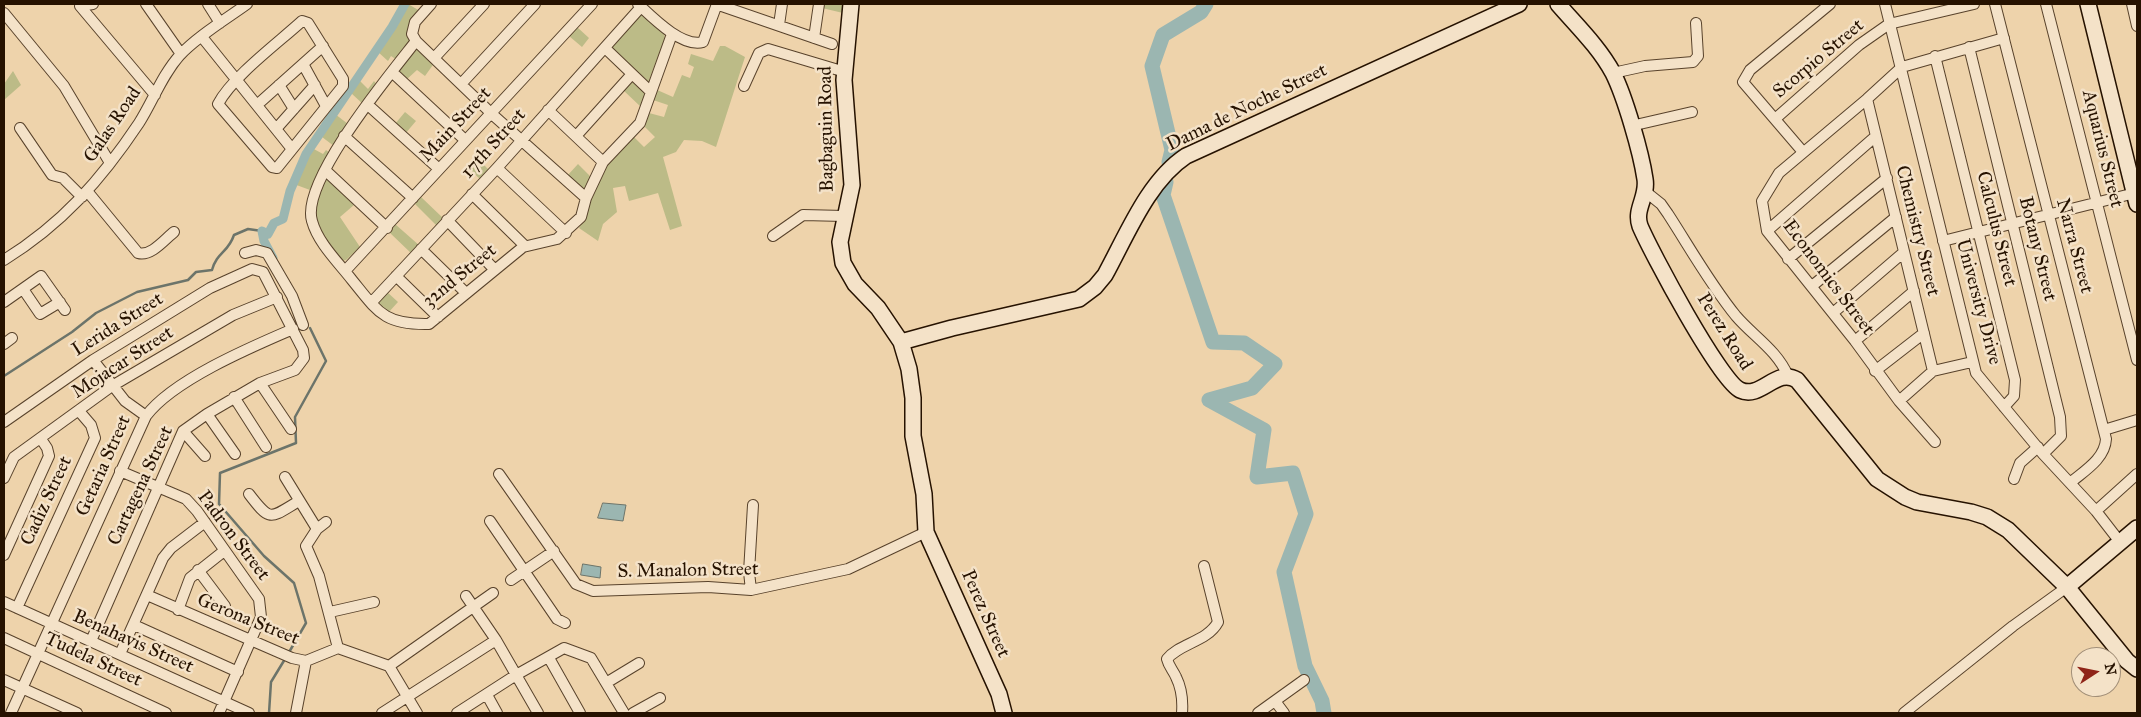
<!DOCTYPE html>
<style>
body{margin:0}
#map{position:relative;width:2141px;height:717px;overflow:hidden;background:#eed3ab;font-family:"IM FELL Great Primer",serif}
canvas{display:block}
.frame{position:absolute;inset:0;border:5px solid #261200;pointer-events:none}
.north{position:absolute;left:2071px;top:647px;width:50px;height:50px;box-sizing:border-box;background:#f4e2c8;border:1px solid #a28f78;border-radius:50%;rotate:79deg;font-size:14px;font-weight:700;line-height:20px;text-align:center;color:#261200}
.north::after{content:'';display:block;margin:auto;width:18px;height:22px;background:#8f2418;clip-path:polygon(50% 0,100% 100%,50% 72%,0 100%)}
</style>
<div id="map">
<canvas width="2141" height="717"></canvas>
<div class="frame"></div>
<div class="north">N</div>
</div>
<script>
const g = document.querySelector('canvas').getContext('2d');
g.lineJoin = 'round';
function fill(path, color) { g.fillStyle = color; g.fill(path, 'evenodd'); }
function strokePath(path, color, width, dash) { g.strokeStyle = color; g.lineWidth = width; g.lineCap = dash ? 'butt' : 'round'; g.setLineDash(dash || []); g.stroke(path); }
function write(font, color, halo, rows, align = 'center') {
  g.font = font + ' "IM FELL Great Primer",serif'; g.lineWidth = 5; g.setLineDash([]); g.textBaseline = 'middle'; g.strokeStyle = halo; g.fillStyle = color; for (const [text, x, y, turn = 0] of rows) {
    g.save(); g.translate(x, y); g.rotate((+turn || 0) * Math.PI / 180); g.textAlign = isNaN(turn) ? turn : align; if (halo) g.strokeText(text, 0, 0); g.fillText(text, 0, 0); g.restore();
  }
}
const green = new Path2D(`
 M408,4L420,11L413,41L397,60L391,56L388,61L378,52Z
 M823,4H844L843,13L822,8Z
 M641,12L664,33L665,38L648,83L611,50V45Z
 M577,27L589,38L582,47L569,36Z
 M720,46H725L745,57L716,147L702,141L684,140L676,152L663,157L682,226L670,230L658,193L629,201L625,186L613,188L617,212L603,224L598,241L579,228C592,209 592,182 606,163C613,153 625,145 634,137L644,147L655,137L644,126L649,113L664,117L668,105L653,100L655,89L673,97L682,75L690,78L694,67L688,64L691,54L713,61Z
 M417,47L435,62L425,76L417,70L406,80L397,73Z
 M13,71L21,85L4,100V84Z
 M632,78C646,90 647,90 642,108L622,89Z
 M360,81L368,89L374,81L377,85L364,105L351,93Z
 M405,112L416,121L405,134L395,124Z
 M335,114L348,124L334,146L322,137Z
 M312,148L323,154L326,150L331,154L313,190H310L291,183Z
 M479,160L489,170L480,179L469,169Z
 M578,164L591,177L584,191L567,176Z
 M326,175L354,205L340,217L360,247L346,260L342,261L318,227L314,205Z
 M421,197L443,218L437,226L414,203Z
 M395,224L420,246L413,255L389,232Z
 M386,291L398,302L388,313L378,305V299Z`);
const water = new Path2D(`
 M603,503L626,505L623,521L598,518Z
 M583,564L601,567L600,578L581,575Z`);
const stream = new Path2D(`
 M4,376L72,332L96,313L137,292L188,280L196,272L212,270C217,252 228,253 234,235L248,229L262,231
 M288,654L306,623L294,583L264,556L219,504L220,473L296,443L295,417L326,361L310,328
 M269,713L271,682L285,659`);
const canal = new Path2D(`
 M273,258L264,241L262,231L268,234L274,223L283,219L290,191L306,154L392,27L405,4`);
const river = new Path2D(`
 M1169,162L1172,150L1152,66L1163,35L1201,12L1206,4
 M1166,182L1163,195L1213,342L1244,343L1275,364L1252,388L1209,400L1264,430L1257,477L1293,473L1306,514L1284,572L1305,666L1322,701L1324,713`);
const street = new Path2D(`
 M93,4L80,6L155,95
 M146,4L181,54
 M208,4L220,23
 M431,4L415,22L412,34L416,41L493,115L586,198
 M638,4C652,17 682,48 703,42L717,4
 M716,4L832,44
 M1885,4L1976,373L2043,454L2096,511L2120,542
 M1995,4L2106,439C2105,459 2084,471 2070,483
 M2046,4L2137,360
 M2132,4L2137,26
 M4,13L64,86L110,163
 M302,21L308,23L343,79V86L277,168L272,167L218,104C233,76 278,43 302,21Z
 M779,25L782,4
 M202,37L292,149
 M814,38L819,4
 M416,41C391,73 300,182 312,221C318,243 338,262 352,280C378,312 384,325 429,324L523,247L557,239L581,217L586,198L603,162L640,123L672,34
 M1969,47L2060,417L2061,436L2043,454
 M605,48L651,92
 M1935,56L2015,380L2014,396L2004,407
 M435,57L484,4
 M303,64L326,106
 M392,72L465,140
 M1613,73L1645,66L1693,62L1698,56L1696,23
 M462,83L535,4
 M279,85L294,109
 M744,86L759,53L768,49L845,72
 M1867,99L1933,371
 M257,105L323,46
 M368,105L439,169
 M548,110L603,162
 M1775,119L1859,45L1889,24L1974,4
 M1631,126L1692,112
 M20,128L52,175L63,178L82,197
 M276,129L315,85
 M577,135L632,74
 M344,136L413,198
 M1803,152L1743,82L1750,70L1830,4
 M497,168L566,233
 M325,170L387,228
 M87,191L138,253C151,257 165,239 174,232
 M1646,192L1661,204L1668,214C1690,248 1710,284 1736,316C1753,336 1777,350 1788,376
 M472,194L525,246
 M447,220L495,270
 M1767,231L1876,136
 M773,236L803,215L844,216
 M1943,241L2135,193
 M421,249L466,293
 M245,253L256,250L267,253L292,296L303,325
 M1788,259L1887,178
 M4,260C62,224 101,180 139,123C153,101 162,75 180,55C199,35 225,20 247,4
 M345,271L592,4
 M396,276L438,317
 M1812,286L1896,217
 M23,289L40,314L60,302
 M4,302L41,276L65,310
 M371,303L497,168L641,7
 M1833,313L1904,252
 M1855,341L1914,291
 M4,344L12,338
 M93,360L125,401L146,416
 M1875,371L1924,333
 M260,383L291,429
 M234,397L266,447
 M1899,401L1933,371L1972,362
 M207,414L235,454
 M4,422L93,360L210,288L252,269L263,272L303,350L304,358L295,370L260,383L207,414L183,431L91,641
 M2104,430L2137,420
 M183,431L205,456
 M1935,442L1899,401L1855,341L1767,231L1762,201L1779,173L1867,99L1902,67L2004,38
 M120,471L186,499L197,511L259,599L261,617L219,713
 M499,474L576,584L593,591L708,587L751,590L848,569L926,532
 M285,477L317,529
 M4,478L14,457L112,386L233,315L277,297
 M2014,479L2020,463L2038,447
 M249,494C271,523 270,518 299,501
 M2096,511L2137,474
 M490,521L557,619L565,623
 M326,522L317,529L306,546L319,576L338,648
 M4,555L49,456L47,448L41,439
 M198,570L225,606
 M511,580L554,551
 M751,590L749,572L753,505
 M147,595L292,658L306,661L338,648
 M466,596L496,640L538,713
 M4,602L249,713
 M17,608L95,438L91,425L79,411
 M178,610L190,578L224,551
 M330,612L374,602
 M134,625L238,672
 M4,638L166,713
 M338,648L389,666L493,593
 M120,654L163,558L171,548L205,522
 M549,658L580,713
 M389,666L417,713
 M4,680L77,713
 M606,683L639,663
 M487,695L497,713
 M1275,701L1284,713
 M11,713L146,416C173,380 251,347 293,329
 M296,713L306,661
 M382,713L496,640
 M457,713L516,675L564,648L591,658L624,713
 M633,713L660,698
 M1182,713C1183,700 1182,689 1176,677C1173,670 1169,667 1167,659C1180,643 1207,642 1218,622L1204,566
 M1258,713L1304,680
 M1904,713L2013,626L2067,587`);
const secondary = new Path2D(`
 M851,4L844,80L852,185L840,242L843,263L855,284L878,308L901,342L909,369L913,398V436L924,494L926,532L999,694L1004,713
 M1558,4C1577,26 1599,47 1613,73C1625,97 1641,152 1645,179C1648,197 1634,209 1640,226C1651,252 1720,381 1740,390C1761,400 1776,367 1797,380L1877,479L1905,497L1917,502L1971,512L1987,517L2008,530L2067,587L2127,661L2137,669
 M2088,4L2137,204
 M901,342L952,328L1079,299L1095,287L1105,275C1127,235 1148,181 1186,156L1519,4
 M2067,587L2137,528`);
const streetNames = [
 ["Scorpio Street",1819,59,-40],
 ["Dama de Noche Street",1247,108,-26],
 ["Galas Road",113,125,-56],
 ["Main Street",456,125,-47],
 ["Bagbaguin Road",827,129,-91],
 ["17th Street",494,144,-48],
 ["Aquarius Street",2102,149,76],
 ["Calculus Street",1996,229,76],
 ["Chemistry Street",1917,231,76],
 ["Narra Street",2074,246,75],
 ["Botany Street",2037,249,76],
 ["32nd Street",460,276,-39],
 ["Economics Street",1828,278,53],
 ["University Drive",1978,302,75],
 ["Lerida Street",118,325,-32],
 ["Perez Road",1724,332,58],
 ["Mojacar Street",123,363,-33],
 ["Getaria Street",104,466,-66],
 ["Cartagena Street",141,486,-65],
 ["Cadiz Street",47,501,-65],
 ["Padron Street",233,536,53],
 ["S. Manalon Street",688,571,-1],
 ["Perez Street",985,614,66],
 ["Gerona Street",248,620,22],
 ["Benahavis Street",133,642,24],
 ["Tudela Street",93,660,25]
];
fill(green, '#bcbb87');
fill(water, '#9bb6b1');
strokePath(water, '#6c746a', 1);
strokePath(stream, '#6c746a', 2.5);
strokePath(canal, '#9bb6b1', 9);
strokePath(river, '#9bb6b1', 15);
strokePath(street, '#58422b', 12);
strokePath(secondary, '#261200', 18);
strokePath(street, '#f4e2c8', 10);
strokePath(secondary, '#f4e2c8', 15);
write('19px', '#261200', '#f4e2c8', streetNames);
</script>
